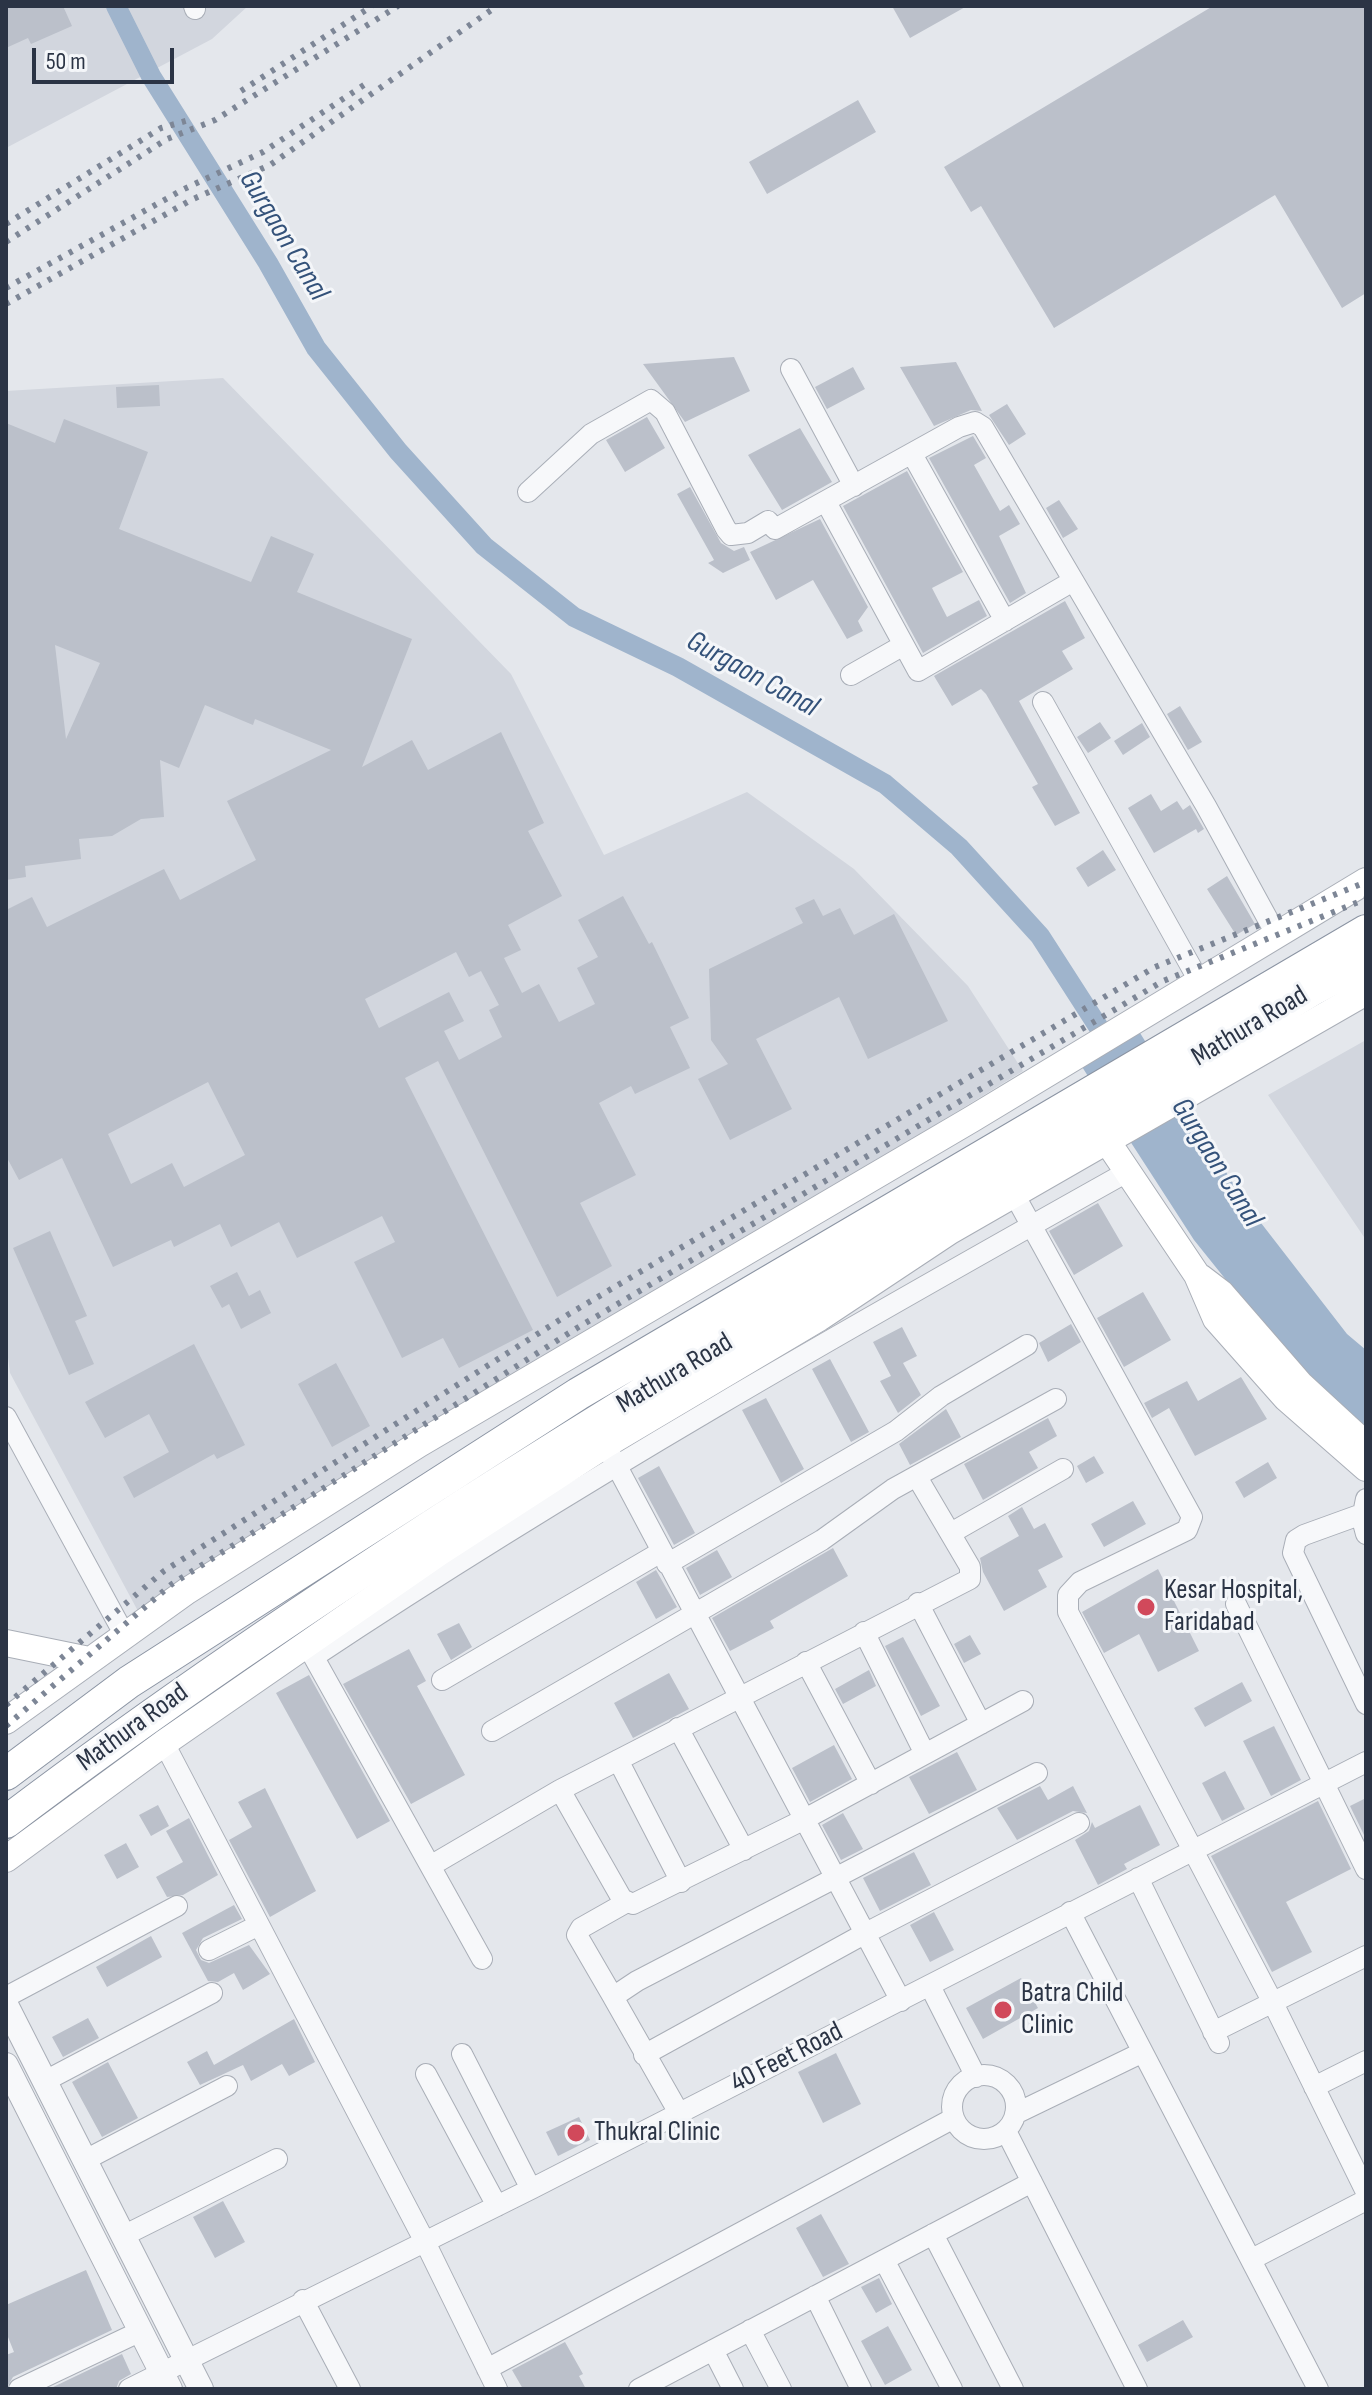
<!DOCTYPE html>
<style>
body{margin:0}
#map{position:relative;width:1372px;height:2395px;overflow:hidden;background:#e4e7ec;font-family:"Sofia Sans Condensed",sans-serif}
canvas{display:block}
.frame{position:absolute;inset:0;border:8px solid #2b3445;pointer-events:none}
.scale{position:absolute;left:32px;top:48px;width:142px;height:36px;box-sizing:border-box;border:4px solid #2b3445;border-top:0;padding-left:10px;font-size:24px;line-height:28px;white-space:nowrap;color:#2b3445;-webkit-text-stroke:6px #f4f6f9;paint-order:stroke}
</style>
<div id="map">
<canvas width="1372" height="2395"></canvas>
<div class="frame"></div>
<div class="scale">50 m</div>
</div>
<script>
const g = document.querySelector('canvas').getContext('2d');
g.lineJoin = 'round';
function fill(path, color) { g.fillStyle = color; g.fill(path, 'evenodd'); }
function strokePath(path, color, width, dash) { g.strokeStyle = color; g.lineWidth = width; g.lineCap = dash ? 'butt' : 'round'; g.setLineDash(dash || []); g.stroke(path); }
function write(font, color, halo, rows, align = 'center') {
  g.font = font + ' "Sofia Sans Condensed",sans-serif'; g.lineWidth = 6; g.setLineDash([]); g.textBaseline = 'middle'; g.strokeStyle = halo; g.fillStyle = color; for (const [text, x, y, turn = 0] of rows) {
    g.save(); g.translate(x, y); g.rotate((+turn || 0) * Math.PI / 180); g.textAlign = isNaN(turn) ? turn : align; if (halo) g.strokeText(text, 0, 0); g.fillText(text, 0, 0); g.restore();
  }
}
const built = new Path2D(`
 M6,6H248L212,39L6,148Z
 M223,378L511,674L604,855L747,792L854,869L968,986L1023,1071L139,1613L10,1373L6,1342V391Z
 M1366,1040V1240L1268,1095Z`);
const water = new Path2D(`
 M1132,1020L1244,1201L1347,1334L1366,1350V1433L1292,1362L1194,1240L1075,1056Z`);
const canal = new Path2D(`
 M116,6L151,76L268,263L316,348L398,451L484,546L574,617L678,667L885,784L959,847L1040,936L1112,1048`);
const building = new Path2D(`
 M6,6H63L72,26L31,44L28,38L6,48Z
 M892,6H967L910,38Z
 M1213,6H1366V293L1342,308L1275,195L1054,328L981,206L971,212L944,167Z
 M858,100L876,132L767,194L749,162Z
 M734,357L750,391L685,422L643,364Z
 M956,362L982,411L971,410L934,426L900,367Z
 M853,367L865,389L827,409L815,387Z
 M159,385L160,406L117,408L116,387Z
 M1007,404L1026,434L1009,445L989,415Z
 M647,417L665,448L625,472L606,440Z
 M64,419L148,452L119,529L251,582L271,536L314,554L297,592L412,639L362,767L412,740L428,770L501,732L544,823L528,831L562,896L508,925L521,950L504,958L522,993L539,984L559,1022L595,1004L577,968L598,957L578,920L623,896L649,944L652,942L689,1018L670,1027L690,1068L635,1094L631,1086L599,1103L636,1175L580,1203L612,1266L557,1297L438,1061L405,1078L533,1330L459,1368L443,1338L402,1358L354,1262L395,1242L382,1216L297,1258L279,1222L231,1247L220,1224L174,1247L171,1240L113,1267L62,1158L19,1180L6,1156V910L32,897L47,927L164,869L180,900L256,860L227,801L331,750L255,719L253,725L205,705L179,768L160,760L164,817L141,819L112,836L79,839L81,859L25,866L26,877L6,880V423L55,443ZM55,645L100,663L66,739ZM456,952L469,977L481,971L499,1005L489,1010L502,1037L459,1060L444,1031L464,1021L449,992L379,1028L365,999ZM208,1082L245,1155L184,1187L172,1163L131,1184L108,1134Z
 M800,428L832,482L782,510L748,455Z
 M973,436L986,458L974,465L1000,511L1009,505L1020,524L999,536L1026,593L1010,603L929,458Z
 M907,471L963,572L932,588L947,617L979,600L987,616L923,653L843,506Z
 M690,487L721,543L734,551L744,547L750,560L723,573L708,563L714,560L677,494Z
 M1059,500L1078,529L1063,538L1046,508Z
 M820,519L868,607L858,621L863,631L847,639L813,580L776,600L750,552Z
 M1065,601L1085,638L1062,651L1073,669L1019,701L1080,813L1055,826L1032,787L1038,784L986,694L981,689L952,706L934,676Z
 M1180,706L1202,742L1188,750L1167,714Z
 M1100,722L1111,738L1088,753L1077,737Z
 M1142,723L1150,737L1123,755L1114,741Z
 M1151,794L1161,811L1177,801L1183,810L1190,805L1204,829L1198,833L1196,829L1154,853L1128,808Z
 M1103,850L1116,870L1088,887L1076,868Z
 M1227,876L1255,924L1236,935L1207,889Z
 M814,899L823,916L840,908L854,935L894,914L948,1021L868,1059L839,997L756,1039L792,1109L730,1140L698,1079L728,1064L711,1040L709,969L803,923L795,908Z
 M1098,1203L1123,1246L1074,1275L1049,1231Z
 M50,1231L87,1316L75,1321L94,1364L69,1375L13,1248Z
 M237,1272L249,1296L260,1290L271,1313L241,1329L229,1304L222,1308L210,1286Z
 M1143,1292L1171,1340L1124,1367L1097,1318Z
 M1071,1324L1081,1342L1048,1362L1039,1343Z
 M902,1327L917,1356L903,1363L921,1395L898,1413L880,1381L891,1376L873,1342Z
 M194,1344L245,1445L217,1459L214,1454L134,1498L123,1477L169,1452L149,1414L105,1438L85,1402Z
 M830,1359L869,1432L851,1442L812,1369Z
 M336,1363L370,1426L332,1447L298,1384Z
 M1241,1377L1267,1419L1195,1456L1169,1408L1152,1418L1144,1403L1187,1381L1198,1401Z
 M766,1398L804,1469L781,1483L742,1410Z
 M946,1409L961,1437L910,1465L899,1444Z
 M1048,1418L1057,1436L1029,1452L1038,1468L983,1500L964,1464Z
 M1094,1456L1104,1473L1086,1483L1077,1466Z
 M1268,1462L1277,1478L1244,1498L1235,1482Z
 M659,1466L695,1533L674,1545L638,1478Z
 M1133,1501L1146,1524L1104,1547L1091,1524Z
 M1022,1507L1034,1529L1045,1523L1063,1557L1038,1570L1047,1587L1004,1611L983,1572L980,1558L1019,1536L1008,1516Z
 M833,1548L848,1576L770,1621L774,1628L730,1651L712,1618Z
 M717,1550L732,1577L700,1595L686,1568Z
 M1158,1569L1199,1651L1158,1672L1139,1634L1104,1653L1082,1612Z
 M656,1570L677,1607L656,1619L636,1582Z
 M459,1623L472,1647L451,1660L437,1634Z
 M970,1635L981,1654L964,1663L954,1644Z
 M903,1637L940,1706L921,1716L885,1646Z
 M409,1649L426,1681L417,1686L465,1775L411,1804L343,1684Z
 M869,1670L876,1686L843,1704L835,1689Z
 M669,1673L689,1709L633,1738L614,1703Z
 M309,1675L390,1821L357,1839L276,1693Z
 M1242,1682L1252,1701L1205,1727L1194,1708Z
 M1274,1726L1301,1780L1271,1796L1243,1741Z
 M834,1745L852,1779L810,1802L792,1768Z
 M957,1752L977,1790L929,1814L909,1777Z
 M1225,1771L1245,1809L1222,1821L1202,1783Z
 M1040,1786L1048,1800L1073,1786L1087,1813L1073,1811L1017,1840L997,1808Z
 M265,1788L316,1891L270,1917L229,1840L252,1827L238,1802Z
 M1366,1798V1834L1364,1835L1350,1806Z
 M1318,1801L1351,1869L1286,1902L1312,1952L1272,1972L1211,1856Z
 M158,1805L169,1826L151,1836L139,1815Z
 M1140,1805L1160,1845L1124,1864L1127,1869L1098,1885L1075,1840L1089,1831L1092,1822L1095,1828Z
 M843,1813L863,1849L841,1860L822,1825Z
 M189,1818L218,1875L183,1895L167,1897L156,1877L183,1862L166,1831Z
 M126,1843L139,1867L117,1879L104,1855Z
 M914,1852L931,1885L880,1911L863,1878Z
 M234,1905L242,1919L203,1938L196,1950L201,1960L209,1963L249,1945L270,1974L243,1990L234,1973L218,1982L208,1981L182,1933Z
 M934,1912L954,1950L930,1962L910,1925Z
 M151,1936L162,1957L107,1987L96,1967Z
 M1021,1978L1038,2008L983,2039L966,2008Z
 M88,2018L99,2038L63,2057L52,2037Z
 M294,2019L315,2062L289,2076L282,2064L251,2081L243,2065L200,2085L187,2062L207,2051L214,2065Z
 M836,2053L861,2104L823,2123L798,2072Z
 M108,2062L138,2118L102,2137L72,2082Z
 M579,2117L590,2140L558,2156L546,2132Z
 M223,2201L245,2242L215,2258L193,2217Z
 M821,2214L849,2264L823,2277L796,2228Z
 M86,2270L112,2330L13,2377L6,2389V2355L14,2352L6,2332V2305Z
 M879,2278L892,2304L876,2313L861,2287Z
 M1183,2320L1193,2337L1147,2362L1138,2345Z
 M888,2326L912,2370L885,2385L861,2341Z
 M565,2342L583,2374L579,2376L586,2389H523L512,2370Z
 M122,2354L131,2374L119,2381L116,2389H49Z`);
const minor = new Path2D(`
 M194,6L195,9
 M791,369L854,486
 M912,454L1005,621
 M528,492L591,434L651,400L665,412L726,529L731,535L748,533L768,521L775,529L959,427L975,422L983,427L1206,806L1277,936
 M826,502L918,671L1073,581
 M851,675L902,646
 M1043,702L1199,981
 M1014,1194L1192,1517L1187,1530L1080,1582L1068,1595V1612L1272,2001L1366,2192
 M6,1417L124,1634
 M612,1457L901,2001
 M1366,1499L1362,1519L1366,1534
 M1362,1514L1304,1535L1296,1540L1293,1553L1366,1704
 M951,1533L1063,1469
 M667,1564L896,1431L941,1396L1027,1345
 M918,1603L981,1724
 M1236,1604L1366,1869
 M864,1632L925,1754
 M307,1645L482,1959
 M315,1656C577,1482 852,1326 1127,1172
 M806,1662L871,1784
 M442,1680L661,1552
 M678,1728L744,1850
 M492,1731L822,1540L893,1489L1056,1399
 M164,1743L425,2242L497,2389
 M618,1760L681,1882
 M560,1790L622,1899L633,1904L803,1820L1023,1701
 M432,1865L560,1790L970,1579V1567L917,1477
 M1138,1878L1219,2043
 M1070,1912L1318,2389
 M209,1950L259,1925
 M930,1986L976,2077
 M6,1997L177,1906
 M613,1997L577,1935L581,1928L627,1902
 M1213,2032L1366,1956
 M462,2054L531,2189
 M644,2055L864,1934L1079,1823
 M426,2074L497,2206
 M952 2107a32 32 0 1 1 64 0a32 32 0 1 1-64 0Z
 M45,2081L212,1993
 M1314,2087L1366,2061
 M679,2113L613,1997L637,1981L1037,1773
 M1015,2114L1141,2053
 M1006,2131L1137,2389
 M85,2160L227,2086
 M933,2234L1013,2389
 M123,2236L277,2159
 M1252,2259L1366,2200
 M884,2260L952,2389
 M815,2296L861,2389
 M303,2300L350,2389
 M750,2330L781,2389
 M713,2350L733,2389
 M487,2369L954,2118
 M19,2389L141,2331
 M129,2389L531,2189L1366,1762
 M639,2389L1032,2182`);
const tertiary = new Path2D(`
 M6,2005L201,2389
 M6,2065L170,2389`);
const secondary = new Path2D(`
 M1107,1141L1197,1275L1216,1319L1286,1398L1366,1468
 M1200,1277L1221,1293L1300,1384L1366,1445
 M6,1643L89,1660
 M6,1721L187,1591L419,1444L972,1119L1366,881
 M6,1859L164,1743L440,1552L605,1445L819,1318L950,1231L1366,992`);
const trunk = new Path2D(`
 M6,1774L129,1682L578,1394L1366,931
 M6,1822C418,1510 872,1258 1313,989L1366,961`);
const rail = new Path2D(`
 M241,91L372,6
 M6,224L161,128L189,120
 M6,242L167,139L215,120L398,6
 M6,288L184,189L263,152L364,85
 M6,304L191,200L270,165L497,6
 M6,1705L164,1571L569,1314L1155,967L1366,882
 M6,1726L172,1584L577,1328L1163,981L1366,899`);
const markers = [
 [1146,1607,10,"#d1495b"],
 [1003,2010,10,"#d1495b"],
 [576,2133,10,"#d1495b"]
];
const streetNames = [
 ["Mathura Road",1250,1027,-31],
 ["Mathura Road",675,1374,-31],
 ["Mathura Road",133,1728,-36],
 ["40 Feet Road",787,2058,-27]
];
const poiNames = [
 ["Kesar Hospital,",1164,1591],
 ["Faridabad",1164,1623],
 ["Batra Child",1021,1994],
 ["Clinic",1021,2026],
 ["Thukral Clinic",594,2133]
];
const waterNames = [
 ["Gurgaon Canal",283,236,59],
 ["Gurgaon Canal",752,675,29],
 ["Gurgaon Canal",1216,1163,58]
];
fill(built, '#d2d6de');
fill(water, '#9fb4cc');
strokePath(canal, '#9fb4cc', 20);
fill(building, '#bbc0ca');
strokePath(minor, '#a9aeb7', 22);
strokePath(tertiary, '#a9aeb7', 26);
strokePath(secondary, '#a9aeb7', 28);
strokePath(trunk, '#8b94a3', 34);
strokePath(minor, '#f7f8fa', 20);
strokePath(tertiary, '#f7f8fa', 24);
strokePath(secondary, '#fff', 26);
strokePath(trunk, '#fff', 32);
strokePath(rail, '#7d8696', 6, [4, 8]);
for (const [x, y, r, color] of markers) { const dot = new Path2D(); dot.arc(x, y, r, 0, 2 * Math.PI); g.fillStyle = color; g.fill(dot); strokePath(dot, '#f4f6f9', 3); }
write('28px', '#2b3445', '#f4f6f9', streetNames);
write('28px', '#2b3445', '#f4f6f9', poiNames, 'left');
write('italic 30px', '#34527a', '#f4f6f9', waterNames);
</script>
